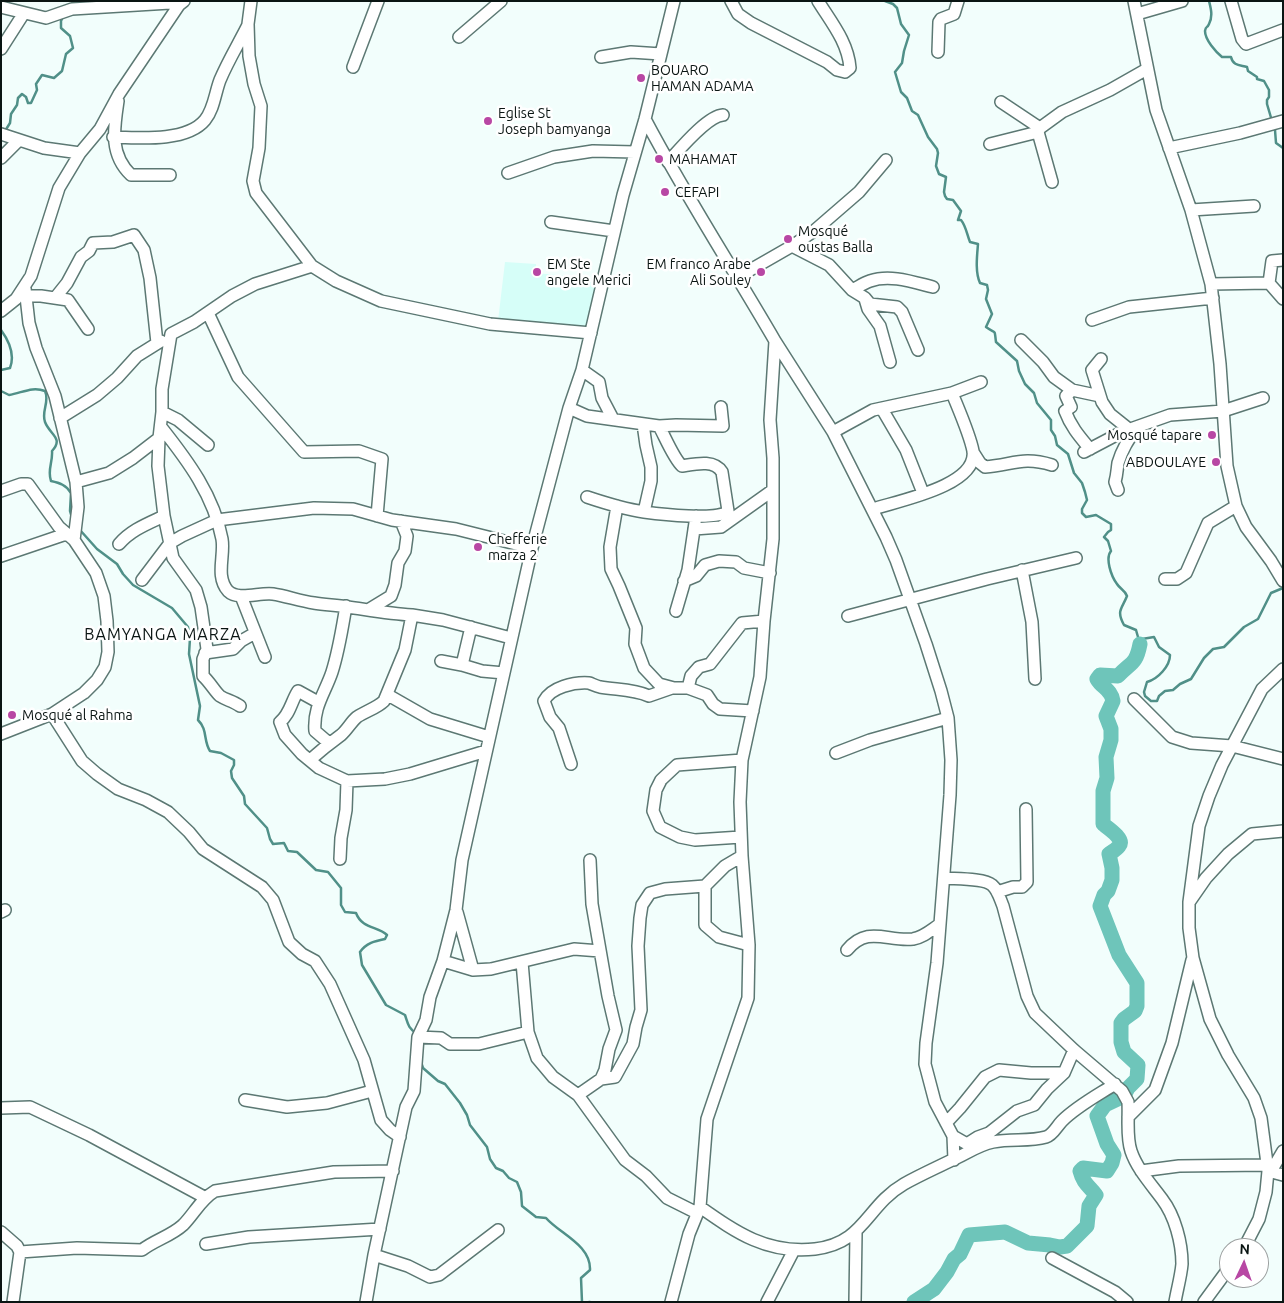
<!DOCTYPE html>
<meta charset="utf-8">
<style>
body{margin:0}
#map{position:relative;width:1284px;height:1303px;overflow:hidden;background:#f2fefc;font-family:Ubuntu,sans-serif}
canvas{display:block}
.frame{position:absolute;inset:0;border:2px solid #0a1513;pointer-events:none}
.north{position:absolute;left:1219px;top:1238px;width:50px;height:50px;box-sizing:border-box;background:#fff;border:1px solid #9da1a1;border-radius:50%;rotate:3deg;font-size:14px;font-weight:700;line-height:20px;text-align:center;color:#0a1513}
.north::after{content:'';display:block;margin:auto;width:18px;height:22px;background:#b847a4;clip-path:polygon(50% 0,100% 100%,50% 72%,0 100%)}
</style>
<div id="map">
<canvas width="1284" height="1303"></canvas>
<div class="frame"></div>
<div class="north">N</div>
</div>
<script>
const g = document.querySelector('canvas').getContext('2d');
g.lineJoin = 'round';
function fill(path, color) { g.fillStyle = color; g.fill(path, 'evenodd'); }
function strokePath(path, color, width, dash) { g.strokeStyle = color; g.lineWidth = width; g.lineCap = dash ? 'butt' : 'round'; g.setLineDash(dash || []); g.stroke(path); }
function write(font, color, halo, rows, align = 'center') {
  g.font = font + ' Ubuntu,sans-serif'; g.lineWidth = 5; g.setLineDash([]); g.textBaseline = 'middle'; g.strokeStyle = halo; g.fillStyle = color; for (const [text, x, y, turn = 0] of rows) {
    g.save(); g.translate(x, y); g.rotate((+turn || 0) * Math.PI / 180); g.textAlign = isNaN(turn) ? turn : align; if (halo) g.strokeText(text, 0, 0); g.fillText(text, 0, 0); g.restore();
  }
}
const built = new Path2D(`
 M505,262L536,264V273L597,279L589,331L498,321Z`);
const stream = new Path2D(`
 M885,1L893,4L897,8L901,24L909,35L904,51L902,63L895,72L901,92L907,98L912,111L918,115L928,137L937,149L938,153L936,166L939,174L946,177L944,192L945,196L947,199L953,200L961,211L958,220H961C966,226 967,235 970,242L978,244C977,256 975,272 980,283L987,285L988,290L986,299L992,314L986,327C997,335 994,328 996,342L1017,361L1019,371L1025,384L1034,393L1037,403L1051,420V430L1055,436L1057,445L1068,454L1074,473L1082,483L1085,492L1087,500L1082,509V513L1086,517L1096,515L1111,524V530L1108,532L1104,537L1108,541L1111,551C1105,558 1111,576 1117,584C1120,589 1125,590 1127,596C1122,609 1116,610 1124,625L1136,630L1140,644
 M1209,1C1211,9 1213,16 1209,24C1207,29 1206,25 1205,31C1205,40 1216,52 1222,57H1231C1233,66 1240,65 1247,67L1248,71L1257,77V79L1264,81L1269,90V97L1267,100V104L1272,121
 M1273,126L1275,130L1276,143L1283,148
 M5,131L10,123L11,114L17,105L18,98L22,94L26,97L28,103H31L37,90L36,84L42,75L54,78L62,71L66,54L73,48L70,36L61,28V21L64,14
 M1,330C9,341 15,355 10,368L1,370
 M1,391L9,395C22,393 32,386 45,391C50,402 41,411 45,422C50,435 64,438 52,451C53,462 47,470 51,481C60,483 66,485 71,493L70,511L72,518
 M80,530L97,549L117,564L123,574L133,585L172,608L188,627L190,638L189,654L200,706L198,720C208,730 203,740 210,751L221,753L234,760V765L231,771L232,778L244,796L245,804L267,828L270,839L273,844L284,843L288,851L297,852L316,870L328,872L341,888V905L345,912L356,913C362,929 378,926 387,935L385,939C375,941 366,943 360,952L362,965L386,1005L405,1015C408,1024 408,1028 417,1034
 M1140,644L1142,639L1154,637L1159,647L1170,655C1170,666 1158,679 1147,682L1144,692L1145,696L1151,701H1157L1159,696L1165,691L1173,690L1180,684L1191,679L1204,658L1213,649L1224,647L1244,627L1258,619L1271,593L1283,588
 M421,1062L423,1068L438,1081L445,1084L460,1103L467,1115L470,1125L487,1147L490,1159L496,1168L503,1171L509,1178L517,1182L521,1192L522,1206C527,1210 531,1213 536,1217L546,1218C560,1234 591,1245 590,1270L581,1278L582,1302
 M589,1302H590`);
const river = new Path2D(`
 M914,1302L934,1289L947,1272L954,1259L960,1254L969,1235L1005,1232L1028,1243L1050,1245L1060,1247L1067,1246L1087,1226L1089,1206L1096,1195C1089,1186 1083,1183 1080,1171L1083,1168L1107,1171L1112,1163L1114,1155L1107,1144L1097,1116L1105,1105L1124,1096L1128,1088L1137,1079L1138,1065L1124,1052L1121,1042V1023L1124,1019L1135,1011L1137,1006V983L1119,955L1100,906L1104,895L1108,891L1112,880V868L1109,854C1112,852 1117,849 1119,846C1125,839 1108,828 1103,824V791L1107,778L1106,757L1111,740V729L1106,716L1113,701C1111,689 1102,688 1097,679L1100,675L1118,676C1131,662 1136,665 1140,644`);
const minor = new Path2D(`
 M251,1L248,24L249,56L254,84L261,106L259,148L253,181L256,193L312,266L336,281L381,301L490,324L591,333
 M731,1L738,14L751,23L827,62L837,70L845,72L850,68C848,42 831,22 818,1
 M1134,1L1156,110L1191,210L1211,284L1220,364L1227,466L1236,506L1246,527L1271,561L1283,581
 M1231,1L1242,39L1246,44L1283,30
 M1,7L46,18L72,9L170,3L179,5
 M1137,14L1182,1
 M459,37L501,1
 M1,49L24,13
 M938,52L939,22L941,19L954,14L958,1
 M601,57L631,52L661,54
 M353,67L378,1
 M118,101C114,128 109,154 131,175H170
 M1001,102L1040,128L1038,132L1052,182
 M645,119C685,195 732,267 775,341
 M1040,128L1062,112L1110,90L1147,69
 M1,134L44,148L80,153
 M113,137C139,138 187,142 205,120C214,109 215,93 220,80C228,61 239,43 248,25
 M990,144L1038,132
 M1169,148L1240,133L1283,121
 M1,158L19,140
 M668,162C679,150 707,116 723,115
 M508,173L554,157L593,151L635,152
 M1191,210L1254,206
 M551,222L614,231
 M792,246L814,231L859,192L886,160
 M1283,260L1272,261L1269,283L1283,299
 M738,277L792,246L829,265L852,290L865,298L870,304L897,307L902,312L918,350
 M1211,284L1269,283
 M25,288L29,323L36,348L55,396L76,482L78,507L74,540
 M852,290C858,287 864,283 870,281C890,274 913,282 933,287
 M25,296H41L68,300L88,329
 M55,298L67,283L81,257L89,251L93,243L113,242L134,235L144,250L150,278L157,343
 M865,299L868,309L880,326L890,362
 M1,311L16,299L31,276L59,188L80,153L100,129L119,94L179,5L184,1
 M208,313L238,377L304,452L359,451L382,459L377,516
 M1092,320L1129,307L1213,298
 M1021,340L1043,362L1054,377L1072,390L1100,396
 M1101,359L1092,370L1102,402L1110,414L1130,430
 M582,370L599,382L602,398L613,419
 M1072,390L1066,396L1071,407L1065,411C1071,427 1080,437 1090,449
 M569,408L587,416L659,426C665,437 674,459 682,466C695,464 714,459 722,472L728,511C719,521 659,514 644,512C624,509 605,503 587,497
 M882,409L906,450L923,493
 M162,412L178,420L208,445
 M60,418L97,395L117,378L137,356L161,341
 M643,424L646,445L651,467V481L644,512
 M659,426L676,425L723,426L721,407
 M161,427C188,461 214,496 222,539C225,556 215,576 228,591C238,601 260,592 273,594C286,596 300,601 314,603C325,605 336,605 348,607C369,610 390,614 412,615L405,650L384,701C377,708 366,711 357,717C351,722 347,730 341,735C330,743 320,751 310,760
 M833,432L873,410L952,393L981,382
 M159,438L158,466L164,516L173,558L196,590L201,607L207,649L203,659V676C209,681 216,693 220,696C226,700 233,701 240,706
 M973,452L980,463L985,467C1013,465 1022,456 1052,465
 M1084,452L1122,432L1170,415L1223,411L1263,398
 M76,482L109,473L133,458L159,438L162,412V389L171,334L194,322L232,296L255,284L312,266
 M1118,490L1115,482C1117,475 1117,470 1118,463C1122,449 1129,439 1137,427
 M1,491L21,484H28L59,527L74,540L96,573L104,596L107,621L108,652L105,667L97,680L84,693L52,714L1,734
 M617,506L610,547L611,569L619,586L636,628L635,644L644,668L659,684L674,688H688L707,695L713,704L720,709L753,711
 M873,509C897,501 978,486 973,451C970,435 958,408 952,393
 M694,529L721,527L773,490
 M119,544C131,530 147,524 164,516
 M1,556L66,534
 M1022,570L1032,622L1035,679
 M1165,579H1177L1186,573L1208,523L1236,506
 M142,580L170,543L182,536L217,520L314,508L353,509L392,520L456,529L532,548
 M684,581L696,576L705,565L719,561L736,562L744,568L770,573
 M241,596L265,657
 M368,610L391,596L395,585L398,563L405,551L407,536L401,521
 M676,611L688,570L696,516
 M412,615L443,620L511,638
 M848,616L987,579L1076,558
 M205,653L233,649L241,641L255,633
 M441,661L462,665L482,671L504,673
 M462,665L471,627
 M688,688L691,676L699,667L710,664L742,623L764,621
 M388,695L430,719L489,737
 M1134,699L1172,737L1191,743L1232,746L1283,759
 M318,702L298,691C291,702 290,714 280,722L285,735L302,754L319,768L347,781L385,779L410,774L486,751
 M52,714L82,761L97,774L118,789L146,800L168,812L189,832L203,849L262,887L273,900L289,942L302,954L315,961L330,984L364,1060L381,1120L390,1130L400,1137
 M329,743L315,731C313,707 325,693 332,672C339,650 342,629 346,606
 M836,753L870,740L948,718
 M571,764L559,728L550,717L544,701C551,687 574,682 589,683C592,684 596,686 600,687C617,690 633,689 649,696L672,688
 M741,837L695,840L680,837L660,827L653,811L656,790L661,780L677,765L742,760
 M340,859L341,838L346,810L347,781
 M590,860L592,904L608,996L616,1030L609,1049L605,1070L601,1079
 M944,878C955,879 984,878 992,885C998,890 1000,899 1003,906L1027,996L1035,1013L1074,1050L1122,1091L1128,1102C1129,1118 1126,1136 1131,1151C1137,1169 1151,1184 1162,1199C1175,1216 1182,1243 1182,1264C1181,1276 1177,1290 1175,1302
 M705,886V925L719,937L749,945
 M997,892L1013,887H1022L1027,882L1026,809
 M1190,901L1206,878L1228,854L1252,834L1283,831
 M1,912L5,910
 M457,912L473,970
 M847,950C868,925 887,942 913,939C924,937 931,930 940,924
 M443,961L473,970L491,969L574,949L600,951
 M522,962L528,1032L537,1058L553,1077L578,1095L625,1160L646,1176L667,1198L697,1213
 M418,1037L441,1038L450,1044H479L528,1032
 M578,1095L601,1079L615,1077L633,1044L636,1027L641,1010L638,946L640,918L642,905L650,893L665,889L705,886L725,866L742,856
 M245,1100L287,1107L327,1103L372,1091
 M1,1108L30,1107L89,1135L206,1198
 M1128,1117L1155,1090L1172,1043L1192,960
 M946,1123L960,1108L985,1077L999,1070L1031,1073H1064
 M953,1136L967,1144L978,1137L989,1133L1017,1111L1034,1105L1047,1089L1064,1073L1074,1050
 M1141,1171L1179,1166L1267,1165
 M1268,1171L1283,1175
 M1270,1173L1283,1151
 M700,1207C737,1233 767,1254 815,1249C865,1243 866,1206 904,1184C920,1175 936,1168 952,1160C966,1154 978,1145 993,1142C1011,1138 1029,1142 1046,1137C1053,1135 1057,1126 1062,1121C1077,1106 1098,1095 1115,1084
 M1,1232L17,1246L20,1252L13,1302
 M206,1244L249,1237L380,1229
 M1244,1248L1259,1219L1266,1192L1268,1171L1261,1118L1254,1098L1228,1055L1210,1019L1193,958L1189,928V902L1199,826L1209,796L1222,765L1262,689L1283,669
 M20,1252L77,1248L142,1250C155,1240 171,1236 183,1225C194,1214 201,1199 215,1191L334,1172L393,1171
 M374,1255L408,1266L430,1277L439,1275L498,1230
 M1052,1258L1115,1292L1127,1302
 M366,1302L374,1255L406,1107L414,1091L418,1037L426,1020L430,997L443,961L456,910L462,860L532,548L569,408L582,370L623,195L645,119L674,1
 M671,1302L689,1234L700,1207L707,1119L748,998L749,945L742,856L740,802L742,760L760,677L764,621L773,539V458L770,420L775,341L833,432L886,537L896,560L926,644L941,691L948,718L951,760L950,795L937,963L926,1043L925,1064L935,1102L953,1136L954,1160
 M767,1302L794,1250
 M855,1302L856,1233
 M1204,1302L1229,1268`);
const markers = [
 [641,78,5,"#b847a4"],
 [488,121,5,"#b847a4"],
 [659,159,5,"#b847a4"],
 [665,192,5,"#b847a4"],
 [788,239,5,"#b847a4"],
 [537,272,5,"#b847a4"],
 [761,272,5,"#b847a4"],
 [1212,435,5,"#b847a4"],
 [1216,462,5,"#b847a4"],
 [478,547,5,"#b847a4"],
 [12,715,5,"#b847a4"]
];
const poiNames = [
 ["BOUARO",651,70],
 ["HAMAN ADAMA",651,86],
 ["Eglise St",498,113],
 ["Joseph bamyanga",498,129],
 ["MAHAMAT",669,159],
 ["CEFAPI",675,192],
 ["Mosqué",798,231],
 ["oustas Balla",798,247],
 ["EM Ste",547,264],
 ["angele Merici",547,280],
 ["EM franco Arabe",751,264,"right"],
 ["Ali Souley",751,280,"right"],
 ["Mosqué tapare",1202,435,"right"],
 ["ABDOULAYE",1206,462,"right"],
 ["Chefferie",488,539],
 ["marza 2",488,555],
 ["Mosqué al Rahma",22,715]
];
const quarterNames = [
 ["BAMYANGA MARZA",163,635]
];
fill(built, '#d6fef8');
strokePath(stream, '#509088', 2.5);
strokePath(river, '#6ec5ba', 15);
strokePath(minor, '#5c7873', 14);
strokePath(minor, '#fff', 11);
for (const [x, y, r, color] of markers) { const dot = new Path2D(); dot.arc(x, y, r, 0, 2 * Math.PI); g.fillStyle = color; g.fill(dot); strokePath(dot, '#fff', 2); }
write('14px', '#0a1513', '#fff', poiNames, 'left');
g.letterSpacing = '1px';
write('16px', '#0a1513', '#fff', quarterNames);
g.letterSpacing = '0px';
</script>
